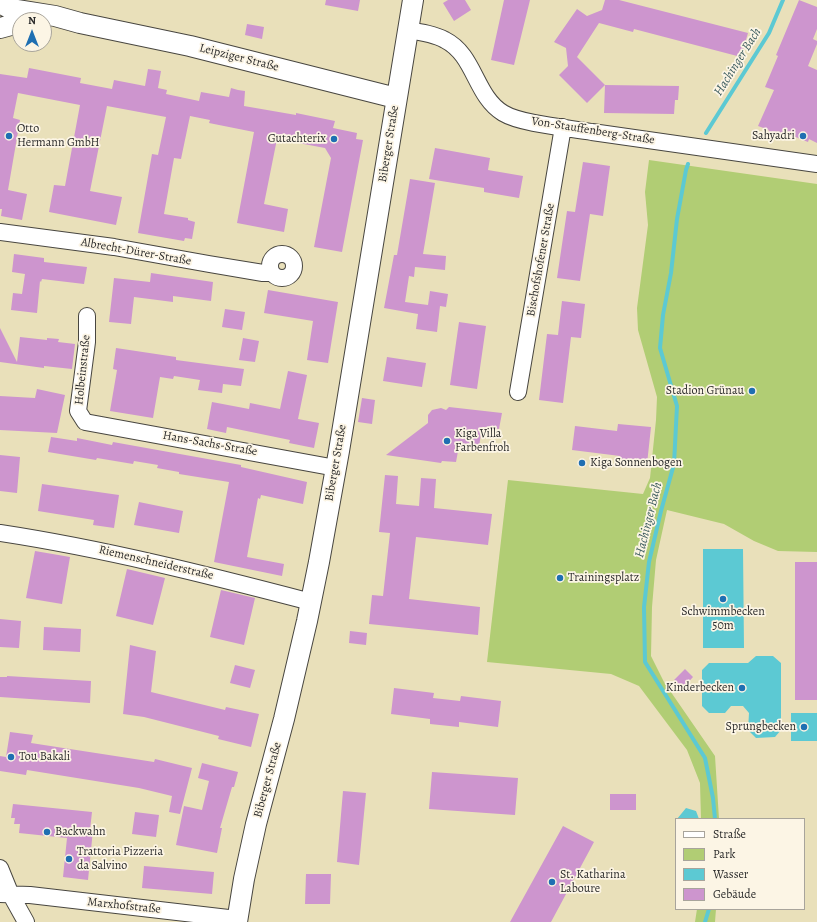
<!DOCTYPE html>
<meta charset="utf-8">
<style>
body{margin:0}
#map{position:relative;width:817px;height:922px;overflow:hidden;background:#e9e0ba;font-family:Alegreya,serif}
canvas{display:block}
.legend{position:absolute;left:675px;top:818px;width:130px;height:92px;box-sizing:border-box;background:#fcf5e5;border:1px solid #a8a49b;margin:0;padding:5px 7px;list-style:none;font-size:12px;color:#2b2b2b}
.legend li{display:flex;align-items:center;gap:8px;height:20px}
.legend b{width:20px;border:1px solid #a8a49b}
.north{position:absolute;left:12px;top:12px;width:40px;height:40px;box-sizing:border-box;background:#fcf5e5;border:1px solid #a8a49b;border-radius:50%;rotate:0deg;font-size:11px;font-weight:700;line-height:16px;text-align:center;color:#2b2b2b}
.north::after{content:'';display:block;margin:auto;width:14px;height:18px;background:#1f6fb2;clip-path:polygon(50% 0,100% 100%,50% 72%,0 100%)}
</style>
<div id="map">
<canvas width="817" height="922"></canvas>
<ul class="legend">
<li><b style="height:5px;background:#fff"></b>Straße</li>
<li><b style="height:11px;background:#b1cd74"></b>Park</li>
<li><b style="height:11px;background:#5cc9d3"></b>Wasser</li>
<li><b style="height:11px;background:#cd95ce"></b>Gebäude</li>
</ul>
<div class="north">N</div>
</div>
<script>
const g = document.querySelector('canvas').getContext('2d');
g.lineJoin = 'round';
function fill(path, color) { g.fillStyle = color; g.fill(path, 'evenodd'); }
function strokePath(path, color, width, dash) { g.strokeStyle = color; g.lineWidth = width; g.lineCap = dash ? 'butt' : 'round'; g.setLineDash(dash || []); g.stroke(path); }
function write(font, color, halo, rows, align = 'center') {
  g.font = font + ' Alegreya,serif'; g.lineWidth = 3.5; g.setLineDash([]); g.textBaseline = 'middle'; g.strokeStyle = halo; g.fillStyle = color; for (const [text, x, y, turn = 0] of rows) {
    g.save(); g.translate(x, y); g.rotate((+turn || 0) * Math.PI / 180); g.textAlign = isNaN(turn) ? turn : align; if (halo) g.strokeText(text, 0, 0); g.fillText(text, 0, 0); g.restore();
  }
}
const green = new Path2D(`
 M649,160L817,184V552L778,551L754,541L724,524L667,510L656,560L652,607L651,656L664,682L715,756L719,819H701L700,783L687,750L639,686L611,674L487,662L508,480L643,494L650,478L656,420L657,397L638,330L637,308L648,225L645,192Z
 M697,909H716L715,922H695Z`);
const water = new Path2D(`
 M703,549H743L744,648H703Z
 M756,656H773L781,663V730L775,737L756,738L748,730L749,713L743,706H731L725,713H709L702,706V670L709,663H748Z
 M791,713H817V741H791Z
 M686,808L696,811L699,819H677Z`);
const stream = new Path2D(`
 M706,133L769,33L783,0
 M688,164L686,170L677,219L671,273L663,315L660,348L677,406L674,464L661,511L649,562L644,607L645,662L705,758L713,798L715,819
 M705,922L709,909`);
const building = new Path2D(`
 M326,0H360L358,11L325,5Z
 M448,0H465L471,10L454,21L443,3Z
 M504,0H530L514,65L491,60Z
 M605,0H619L748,33L741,57L634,29L633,32L599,23L577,57L605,85L587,103L559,75L568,66L566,48L554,42L577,9L587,16L602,10Z
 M799,0L817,7V29L813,39L817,41V44L808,66L817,70V143L809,139L808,142L788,134L786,139L768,132L769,130L758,126L774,90L765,87L778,56L776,55Z
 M247,24L264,27L262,39L245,35Z
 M29,68L81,78L80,83L112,89L114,80L145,86L148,69L155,70L161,71L158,88L167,90L166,94L199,101L201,92L229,97L231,88L238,90L245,91L244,106L296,115V113L335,121L333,128L357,133L356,139L363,140L342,252L314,247L331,158L325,148L277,139L264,204L288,209L284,232L237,223L254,132L209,123L210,120L190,116L181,159L174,158L164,214L188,218V220L195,222L192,239L185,238L184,241L138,233L152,154L158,155L166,117L107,106L90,191L122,197L116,225L49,212L54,185L65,186L80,105L18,93L13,118L20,120L8,190L27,194L22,220L1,216L2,209H0V74L27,78Z
 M605,85L679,86L678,100H675L674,114L604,113Z
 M435,148L490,158L488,170L523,176L519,198L484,192V188L429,179Z
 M583,162L610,166L603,216L590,214L580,281L557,278L567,211L575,212Z
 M410,179L435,183L423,254L446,256L445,270L415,267L414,277L409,276L405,302L428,305L430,291L448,294L446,307L440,306L437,332L416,329L418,314L384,308L394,255H397Z
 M14,254L44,258V262L87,267L84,284L42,279L41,282L40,281L37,313L11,310L13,293L22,294L25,274L12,272Z
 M151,273L213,282L211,301L173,296V302L134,297L131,324L109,322L114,278L150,282Z
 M268,290L338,302L328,363L307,360L313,321L264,313Z
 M562,301L585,304L581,338L571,337L563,403L539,400L547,334L558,335Z
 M225,309L245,312L242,330L222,327Z
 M459,322L486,326L477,389L450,385Z
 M0,328L17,362L20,337L47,340V338L59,339L58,342L75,344L72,369L44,366V368L0,362Z
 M243,338L259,341L255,362L239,360Z
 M116,348L176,357V360L244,369L241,386L223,384L222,393L198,390L200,380L174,376L173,379L160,377L153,418L110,411L117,370L113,369Z
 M387,357L426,363L422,387L383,381Z
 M288,371L307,375L298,419L319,423L314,448L289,443L290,440L227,427L226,433L207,429L212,402L249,409L250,403L280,409Z
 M37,389L65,395L57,433L0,430V396L35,398Z
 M362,398L375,400L372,424L358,422Z
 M449,407L502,413L499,429L482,427L479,447L459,446L456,462L442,461L441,463L386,455L428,423V415L432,410L441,408L446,410Z
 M618,424L651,427L647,464L619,461L620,456L572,450L575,426L617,431Z
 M51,437L77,441V438L112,445L113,442L241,465V467L307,482L303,504L261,495L260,499L258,498L247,557L284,564L282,576L214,562L229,482L179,474V472L157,468L158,465L134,461L133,464L97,458L96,460L48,452Z
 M0,455L20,457L17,493L0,491Z
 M385,475L398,476L396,504L419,506L421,478L436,479L434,508L492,514L488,545L416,537L409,599L480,607L478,635L369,624L372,595L383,596L390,533L379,532Z
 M42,484L119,495L114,528L93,525L94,520L38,511Z
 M139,502L183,511L179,533L134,525Z
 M35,551L70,557L62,604L26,598Z
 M795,562H817V700H795Z
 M127,569L165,578L153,625L116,616Z
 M221,590L255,598L244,645L210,637Z
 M0,619L21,621L19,648L0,647Z
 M44,627L81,629L80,652L43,650Z
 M350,631L367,633L366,645L349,643Z
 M130,645L156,651L151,692L225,710L226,707L259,714L251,747L218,739L219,736L144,717L123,714Z
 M235,665L255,670L250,688L230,683Z
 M685,669L693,677L683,688L674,680Z
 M7,676L91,681L90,703L0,697V677H7Z
 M394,688L434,693L433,698L460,701L461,696L501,701L498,727L459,722V727L430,724V719L391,714Z
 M10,732L33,735L31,743L154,762L155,759L192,768L180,814L169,812L172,796L139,788L27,770L26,775L0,771V756L6,757Z
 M202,763L238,772L234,787H232L220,828H222L217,853L176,845L184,806L202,810L209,781L198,778Z
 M432,772L518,778L515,815L429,809Z
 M343,791L366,793L359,865L337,862Z
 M610,794H636V810H610Z
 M13,804L92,812L90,830H93L88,880L63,877L67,838L19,833L20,824H14L15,818H11Z
 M135,812L159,815L156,837L132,834Z
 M563,826L594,842L551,922H510Z
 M144,866L214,872L212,894L142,888Z
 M306,874H331L330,904H305Z`);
const minor = new Path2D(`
 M407,30C420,32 434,34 445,40C475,55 475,96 503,113C521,124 569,128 592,132C667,143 742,154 817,164
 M0,232L114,247L209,264L263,273H272
 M270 266a12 12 0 1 1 24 0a12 12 0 1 1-24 0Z
 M87,316V342L78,411L85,422L336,468
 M518,392L563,127
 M0,533C105,549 208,575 311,602
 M0,868L11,895L26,922
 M0,894L30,895L237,919`);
const major = new Path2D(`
 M0,3L11,9L55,16L80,23L190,46L396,98
 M0,28L11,25H20
 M237,922L244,879L256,824L284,719L307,621L319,562L339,451L413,0`);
const markers = [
 [9,136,4,"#1f6fb2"],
 [803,136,4,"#1f6fb2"],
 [334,139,4,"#1f6fb2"],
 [752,391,4,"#1f6fb2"],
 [447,441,4,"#1f6fb2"],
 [582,463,4,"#1f6fb2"],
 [560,578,4,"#1f6fb2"],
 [723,599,4,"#1f6fb2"],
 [742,688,4,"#1f6fb2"],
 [804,727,4,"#1f6fb2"],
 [11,757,4,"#1f6fb2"],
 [47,832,4,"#1f6fb2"],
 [69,859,4,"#1f6fb2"],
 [552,882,4,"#1f6fb2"]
];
const streetNames = [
 ["Leipziger Straße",239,58,14],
 ["Von-Stauffenberg-Straße",593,131,9],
 ["Biberger Straße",389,144,-81],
 ["Albrecht-Dürer-Straße",136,252,10],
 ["Bischofshofener Straße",541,260,-80],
 ["Holbeinstraße",83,370,-84],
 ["Hans-Sachs-Straße",210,444,10],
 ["Biberger Straße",336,463,-80],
 ["Riemenschneiderstraße",156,563,13],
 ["Biberger Straße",268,780,-75],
 ["Marxhofstraße",124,906,6]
];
const poiNames = [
 ["Otto",17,129],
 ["Hermann GmbH",17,143],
 ["Sahyadri",795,136,"right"],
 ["Gutachterix",326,139,"right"],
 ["Stadion Grünau",744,391,"right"],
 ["Kiga Villa",455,434],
 ["Farbenfroh",455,448],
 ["Kiga Sonnenbogen",590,463],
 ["Trainingsplatz",568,578],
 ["Schwimmbecken",723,612,"center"],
 ["50m",723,626,"center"],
 ["Kinderbecken",734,688,"right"],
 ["Sprungbecken",796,727,"right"],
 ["Tou Bakali",19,757],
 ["Backwahn",55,832],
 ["Trattoria Pizzeria",77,852],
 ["da Salvino",77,866],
 ["St. Katharina",560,875],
 ["Laboure",560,889]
];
const waterNames = [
 ["Hachinger Bach",738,62,-58],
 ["Hachinger Bach",649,520,-76]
];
fill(green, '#b1cd74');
fill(water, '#5cc9d3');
strokePath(stream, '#5cc9d3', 4);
fill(building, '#cd95ce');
strokePath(minor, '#484640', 18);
strokePath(major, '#484640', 22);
strokePath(minor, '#fff', 16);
strokePath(major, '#fff', 20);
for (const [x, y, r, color] of markers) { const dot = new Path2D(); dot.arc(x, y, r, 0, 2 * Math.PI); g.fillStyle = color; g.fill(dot); strokePath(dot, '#fcf5e5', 1.5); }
write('12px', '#2b2b2b', '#fcf5e5', streetNames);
write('12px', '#2b2b2b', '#fcf5e5', poiNames, 'left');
write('italic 13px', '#3a5a5d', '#fcf5e5', waterNames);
</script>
